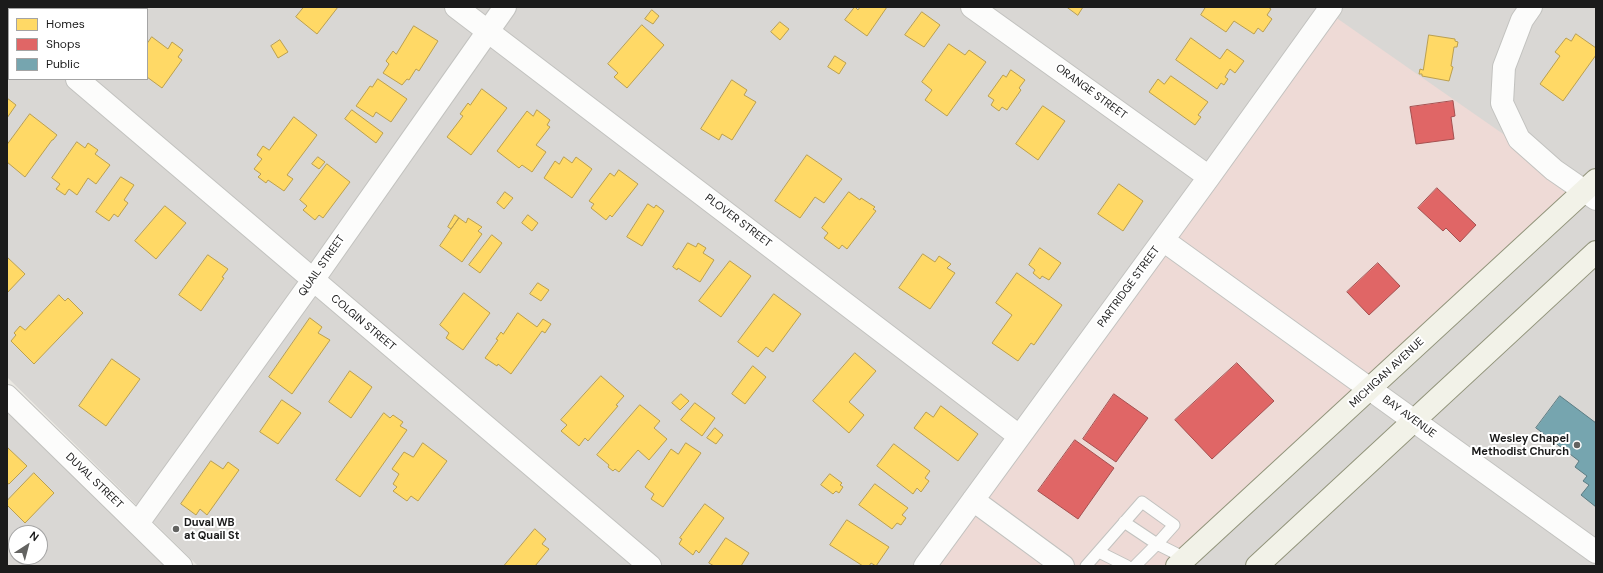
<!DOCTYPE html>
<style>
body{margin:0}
#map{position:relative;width:1603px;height:573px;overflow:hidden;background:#eae8e2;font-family:"DM Sans",sans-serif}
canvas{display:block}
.frame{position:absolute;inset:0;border:8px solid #1b1b1b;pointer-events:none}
.legend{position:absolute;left:8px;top:8px;width:140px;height:72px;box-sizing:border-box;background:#fff;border:1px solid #a4a4a4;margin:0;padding:5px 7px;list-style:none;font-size:12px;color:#1b1b1b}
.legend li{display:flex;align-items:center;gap:8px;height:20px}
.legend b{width:20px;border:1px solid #a4a4a4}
.north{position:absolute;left:8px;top:525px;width:40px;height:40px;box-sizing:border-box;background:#fff;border:1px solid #a4a4a4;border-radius:50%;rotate:36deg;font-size:11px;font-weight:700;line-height:16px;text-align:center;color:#1b1b1b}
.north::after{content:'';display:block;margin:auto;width:14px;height:18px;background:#636361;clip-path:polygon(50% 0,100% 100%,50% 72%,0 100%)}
</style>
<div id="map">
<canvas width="1603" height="573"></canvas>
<div class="frame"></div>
<ul class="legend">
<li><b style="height:11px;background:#ffd966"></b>Homes</li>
<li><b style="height:11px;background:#e06666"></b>Shops</li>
<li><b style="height:11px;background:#76a5af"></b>Public</li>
</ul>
<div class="north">N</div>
</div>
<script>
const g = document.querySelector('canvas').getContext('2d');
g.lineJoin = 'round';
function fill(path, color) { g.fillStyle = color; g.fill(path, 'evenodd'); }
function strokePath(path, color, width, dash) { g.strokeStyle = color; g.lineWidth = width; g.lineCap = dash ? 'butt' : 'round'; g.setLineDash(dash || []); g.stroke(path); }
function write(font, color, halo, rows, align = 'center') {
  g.font = font + ' "DM Sans",sans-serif'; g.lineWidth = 4; g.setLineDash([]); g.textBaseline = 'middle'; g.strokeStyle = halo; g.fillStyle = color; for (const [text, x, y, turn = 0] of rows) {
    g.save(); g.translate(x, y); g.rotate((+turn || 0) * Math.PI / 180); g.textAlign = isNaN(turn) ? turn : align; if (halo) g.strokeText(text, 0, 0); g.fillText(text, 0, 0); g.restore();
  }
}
const residential = new Path2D(`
 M7,7H1596V566H198L7,377ZM9,9H147V79H9Z
 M7,411L166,566H7ZM16,533H40V557H16Z`);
const commercial = new Path2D(`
 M1328,12L1585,191L1176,566H927Z`);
const homes = new Path2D(`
 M52,7H95L94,9H50Z
 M114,7H147L146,9H113Z
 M304,7H338L317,34L296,17Z
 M855,7L858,10L860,7H887L867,36L845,20Z
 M1067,7H1083L1078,15Z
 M1206,7H1268L1271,9L1267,15L1272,19L1263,32L1258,28L1254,34L1234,21L1226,32L1201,15Z
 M652,10L659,16L653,24L645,19Z
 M922,12L940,25L924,47L905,35Z
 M780,22L789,29L780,40L771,32Z
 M642,25L664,45L627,88L614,77L618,73L608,64Z
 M414,26L438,41L419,71L416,69L409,80L407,79L402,85L383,73L389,64L386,61L393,51L396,54Z
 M1576,34L1596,48V55L1563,101L1540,84L1560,56L1555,52L1566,38L1571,41Z
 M1429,35L1455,39V41L1458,42L1457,47H1454L1451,66L1453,67L1449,81L1422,76V74H1419L1420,69L1423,70Z
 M152,37L168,49L172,42L183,50L178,57L182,60L162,88L147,77V44Z
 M1191,38L1220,59L1227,49L1244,61L1235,73L1230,69L1225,77L1228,79L1224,85L1221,83L1217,89L1176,60Z
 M280,40L288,52L278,58L271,46Z
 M949,44L965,55L969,50L986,62L947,116L925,100L932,90L922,82Z
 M835,56L846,63L839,74L828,67Z
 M1011,70L1025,80L1019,88L1021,90L1007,110L1002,107L999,111L991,105L994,100L988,96L1003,75L1006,77Z
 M1171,76L1208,102L1198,115L1201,117L1195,125L1149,92L1158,79L1164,84Z
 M378,79L407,99L391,122L376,112L373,117L356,106L370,86L372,87Z
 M732,80L747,90L744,95L756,102L732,140L722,134L719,140L701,129Z
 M482,89L507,108L471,155L447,137L463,116L460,114L468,103L470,105Z
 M7,98L16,105L7,118Z
 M1043,106L1065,121L1038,160L1016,144Z
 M352,110L383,133L376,143L345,119Z
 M537,110L550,120L547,125L550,127L536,145L546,152L532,172L522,165L519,168L497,151L527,111L533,116Z
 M30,114L57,135L53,140H52L25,177L7,162V145Z
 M294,117L317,135L287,175L293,179L284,191L268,180L266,183L258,177L261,174L254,169L262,159L257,155L263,146L269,150Z
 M77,142L85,148L88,143L98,150L95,154L110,165L96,184L88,178L77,195L69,189L65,195L56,189L60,184L52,178Z
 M807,155L842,179L824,203L815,197L800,218L775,201Z
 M318,157L325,162L319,169L312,164Z
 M564,157L572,163L576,157L592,169L572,198L544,178L555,161L559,164Z
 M327,164L350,182L323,218L319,215L315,220L303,210L307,206L300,200Z
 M619,170L638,184L612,217L610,215L606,220L591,208L594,204L589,201L610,173L614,176Z
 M121,177L134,185L124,200L128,203L118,217L114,214L109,221L96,212Z
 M1119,184L1143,201L1123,231L1098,214Z
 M505,192L513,198L504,209L497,203Z
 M849,192L860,200L861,198L875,207L873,209L876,211L847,249L842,245L839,249L824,238L828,233L822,228Z
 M648,204L654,208L656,205L664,211L642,246L627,237Z
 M165,206L186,223L156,259L135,241Z
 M455,215L459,218L451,229L448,227Z
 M528,215L538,223L532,231L522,223Z
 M459,218L466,223L468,218L482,227L478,231L482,234L462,262L440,246Z
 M492,235L502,243L480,273L469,265Z
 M688,243L696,247L698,243L706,248L703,253L714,260L700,282L678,268L677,270L673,267Z
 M1040,248L1061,263L1049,280L1042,276L1040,279L1033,273L1035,270L1029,265Z
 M923,254L935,262L939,256L951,264L947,268L955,273L930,309L899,288Z
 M208,255L228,269L222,277L224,278L201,311L179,295Z
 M7,257L25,274L7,293Z
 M730,261L751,276L721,317L699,301Z
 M1017,273L1062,305L1034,345L1031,343L1018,361L992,343L1012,315L996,303Z
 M538,283L549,290L541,301L530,294Z
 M464,293L490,313L463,350L446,338L449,333L440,325Z
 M774,294L801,314L773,352L766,347L758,357L738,342Z
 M59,295L65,301L68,298L83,313L34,364L11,341L16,335L14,333L20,326L25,330Z
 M518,313L537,327L543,319L551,324L545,333L542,331L511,374L498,364L497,366L485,358L498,340L496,339L501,332L503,334Z
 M310,318L322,327L318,333L330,340L292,394L269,377Z
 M855,353L876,371L849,402L864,415L849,433L813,401Z
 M112,359L140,379L106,426L79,406Z
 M753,366L766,377L745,404L732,394Z
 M350,371L372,387L351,418L329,402Z
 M601,376L624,396L616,405L618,406L588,441L585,438L579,446L561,431L567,425L561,420Z
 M681,394L689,401L680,410L672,403Z
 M282,400L301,413L278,444L260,432Z
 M695,403L715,418L702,436L681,420Z
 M640,405L660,421L654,428L667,439L649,460L638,450L619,472L615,469L613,471L608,467L609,465L597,455Z
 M941,406L978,434L958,461L914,428L926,412L933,417Z
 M384,413L390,418L393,415L403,422L400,426L407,430L360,497L336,480Z
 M715,428L723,435L716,444L707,438Z
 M423,443L447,461L418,501L411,496L407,501L393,491L397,487L393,484L399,474L392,469L404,452L413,457Z
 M686,443L701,453L663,507L651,499L654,494L645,487L671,449L678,454Z
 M894,444L930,471L925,478L929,481L921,492L917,488L913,494L877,466Z
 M8,448L27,466L9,484L7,483Z
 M211,461L223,469L228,462L239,470L207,515L200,509L196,515L181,504Z
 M34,473L54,493L25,523L7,505V501Z
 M830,474L842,483L840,485L843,487L839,493L836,491L833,494L821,485Z
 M875,484L908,508L902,515L906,518L901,525L897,523L892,529L859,505Z
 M705,504L724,518L699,553L696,550L693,555L679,544L682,539L680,538Z
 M847,520L889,547L876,566L871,563L869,566H863L830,545Z
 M535,529L546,539L542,544L549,549L535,566H504Z
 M726,538L749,553L741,566H714L709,563Z`);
const shops = new Path2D(`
 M1453,101L1455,116L1451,117L1454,139L1416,144L1410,107Z
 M1437,188L1476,225L1460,242L1446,228L1443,231L1418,208Z
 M1378,263L1400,286L1369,315L1347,292Z
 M1237,363L1274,401L1212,459L1175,420Z
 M1114,394L1148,418L1116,462L1083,439Z
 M1075,440L1114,468L1078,519L1038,491Z`);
const public = new Path2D(`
 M1560,396L1596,423V507L1581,495L1589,485L1583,481L1587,476L1575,467L1579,461L1536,428Z`);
const service = new Path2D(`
 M1124,522L1157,544L1135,566
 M1099,552L1127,566
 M1086,566L1142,502L1174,525L1157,544L1185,558`);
const minor = new Path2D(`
 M456,7L1019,436
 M972,7L1209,177
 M1531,7L1522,20L1504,67L1502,103L1519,139L1554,170L1596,199
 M7,20L9,21
 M77,79L650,566
 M1163,240L1596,552
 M973,500L1063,566
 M138,523L313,280L505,7
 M925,566L1209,177L1331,7`);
const tertiary = new Path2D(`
 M7,396L181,566`);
const secondary = new Path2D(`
 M1177,566L1596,180
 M1257,566L1596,252`);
const markers = [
 [1577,445,4,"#636361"],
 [176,529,4,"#636361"]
];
const streetNames = [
 ["ORANGE STREET",1091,92,36],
 ["PLOVER STREET",738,221,37],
 ["QUAIL STREET",322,266,-55],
 ["PARTRIDGE STREET",1129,287,-54],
 ["COLGIN STREET",363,323,40],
 ["MICHIGAN AVENUE",1387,373,-43],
 ["BAY AVENUE",1409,417,36],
 ["DUVAL STREET",94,481,44]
];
const poiNames = [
 ["Wesley Chapel",1569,439],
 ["Methodist Church",1569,452],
 ["Duval WB",184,523,"left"],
 ["at Quail St",184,536,"left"]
];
fill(residential, '#d9d7d4');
fill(commercial, '#eedad6');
fill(homes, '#ffd966');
strokePath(homes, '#bba050', 1);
fill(shops, '#e06666');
strokePath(shops, '#a55050', 1);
fill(public, '#76a5af');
strokePath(public, '#5b7c83', 1);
strokePath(service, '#c2c2bf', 13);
strokePath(minor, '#c2c2bf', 24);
strokePath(tertiary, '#c2c2bf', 24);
strokePath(secondary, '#92947b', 24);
strokePath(service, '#fcfcfb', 11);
strokePath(minor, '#fcfcfb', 22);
strokePath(tertiary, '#fcfcfb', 22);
strokePath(secondary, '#f2f2e8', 22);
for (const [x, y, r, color] of markers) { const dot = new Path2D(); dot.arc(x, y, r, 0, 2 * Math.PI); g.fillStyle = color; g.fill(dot); strokePath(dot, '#fff', 1.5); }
write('11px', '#1b1b1b', '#fff', streetNames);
write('bold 11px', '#1b1b1b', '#fff', poiNames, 'right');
</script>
